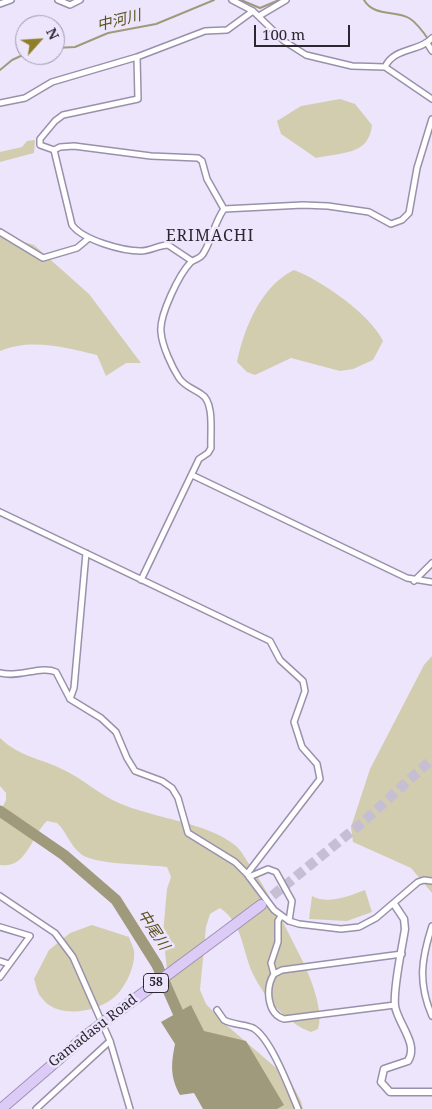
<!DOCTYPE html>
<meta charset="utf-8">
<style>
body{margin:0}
#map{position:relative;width:432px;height:1109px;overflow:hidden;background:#ede5fc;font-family:"Noto Serif",serif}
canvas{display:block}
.north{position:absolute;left:15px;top:15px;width:50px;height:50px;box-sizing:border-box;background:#ede5fc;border:1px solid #a099ac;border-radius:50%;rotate:64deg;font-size:14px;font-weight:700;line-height:20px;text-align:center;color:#2c2833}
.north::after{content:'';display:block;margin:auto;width:18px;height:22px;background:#8f7f26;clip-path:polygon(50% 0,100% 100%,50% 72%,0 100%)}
.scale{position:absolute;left:254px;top:25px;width:96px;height:22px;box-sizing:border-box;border:2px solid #2c2833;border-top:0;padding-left:6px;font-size:15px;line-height:18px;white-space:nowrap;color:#2c2833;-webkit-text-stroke:4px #ede5fc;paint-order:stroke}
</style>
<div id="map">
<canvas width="432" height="1109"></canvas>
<div class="north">N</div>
<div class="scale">100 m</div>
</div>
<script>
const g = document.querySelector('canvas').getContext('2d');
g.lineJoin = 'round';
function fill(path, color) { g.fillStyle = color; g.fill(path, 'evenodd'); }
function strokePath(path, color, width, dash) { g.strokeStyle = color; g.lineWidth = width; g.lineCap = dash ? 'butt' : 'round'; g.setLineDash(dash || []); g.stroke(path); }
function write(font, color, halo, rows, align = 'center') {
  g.font = font + ' "Noto Serif","Noto Sans JP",serif'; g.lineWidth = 5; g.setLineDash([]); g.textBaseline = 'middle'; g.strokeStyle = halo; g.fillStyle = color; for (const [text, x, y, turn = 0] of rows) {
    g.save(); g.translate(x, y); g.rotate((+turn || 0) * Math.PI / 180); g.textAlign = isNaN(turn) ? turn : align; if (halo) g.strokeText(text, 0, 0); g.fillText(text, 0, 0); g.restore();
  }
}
const green = new Path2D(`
 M340,99L355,104L372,125C369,156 341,152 316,158L281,134L277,121L301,106Z
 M35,140L34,153L0,162V152L22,147L27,141Z
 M0,235L34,245L89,294L141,363H126L106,376L97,355C65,347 31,338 0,351Z
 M294,270C321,280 371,315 383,341L373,360L353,369L340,371L291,358L255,375L247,372L237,362C244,328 261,286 294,270Z
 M432,656V893L411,868L353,842L351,827L370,769L424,665Z
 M0,738C21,758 41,758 64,770C83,779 100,795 119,803C152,818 210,823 236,846C241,850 245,858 249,864C268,891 282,920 297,950C307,968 325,1009 318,1029L311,1032C288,1024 264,997 254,976C242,953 244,924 220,908L210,914L206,927L200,990L206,1004L224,1023L289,1079L301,1101L303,1109H250L180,1042L170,998L163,933L167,889L171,877L167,867C147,864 94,865 81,854C70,846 67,832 57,823L47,821C31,836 27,869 0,865V812L6,800V793L0,786Z
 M365,890L372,912L347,921L309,919L312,896C328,905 349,896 365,890Z
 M92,925L129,937C130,941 133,946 134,951C136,966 124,991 112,999C94,1013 56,1019 41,997C37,993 36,984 34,979L49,950L70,933Z`);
const water = new Path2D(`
 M191,1005L204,1031L246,1041L284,1105L277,1109H203L194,1093L180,1095C170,1077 171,1064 175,1044L161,1022Z`);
const stream = new Path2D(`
 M241,0L260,8L279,0
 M364,0C374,17 395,10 409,18C419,24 426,36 432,45
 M55,48L75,47L108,33L156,24L214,0
 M0,70L12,60L25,54`);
const river = new Path2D(`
 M0,811L64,855L116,900L157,965L183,1024`);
const motorwayTunnel = new Path2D(`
 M261,905L363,822L432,759`);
const minor = new Path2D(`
 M58,0L70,5L80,0
 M232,0L253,11L284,41L306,55L352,66L385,67L432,99
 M0,4L11,0
 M259,16L286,0
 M427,43L432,51
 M137,57L138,99L63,115L55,121L40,139V145L54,150L60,147L74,146L151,156L198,158L202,161L207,179L224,209
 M385,67C394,47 420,52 432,38
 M0,103L25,98L52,82L137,57L205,31L227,30L253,11
 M54,150L72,225C83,240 122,251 141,251C150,251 159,245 168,245L192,261
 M0,232L43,258L77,248L89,238
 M192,475L407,578L432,582
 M0,512L270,641L280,660L303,681L305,691L294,722L302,747L317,764L320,779L247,874
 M141,580L199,459L208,453L211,448C210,433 215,402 201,394C194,389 184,386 179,378C172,367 162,346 161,332C159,316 179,274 191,262C195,259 200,259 203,254C212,240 214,223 224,209L303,205L328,206L369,212L391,224L402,220L409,213L417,168L432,119
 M414,581L432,563
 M0,673C20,678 41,665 56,672L70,699L101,718L116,732L127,758L135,771L162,781L172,788L178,798L188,833L235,862L247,874L274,910L289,921L299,924L341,929L359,927L376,918L418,882L424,880L432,881
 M70,699L74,688L86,553
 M249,877L268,869L276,872L292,901L289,921
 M0,896L55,933L73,957L110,1041L130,1109
 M432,926C421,960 418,983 432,1016
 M0,927L30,936L0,977
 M0,961L9,964
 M274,974L271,963L278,942V921L281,916
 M395,1005L284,1019C267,1014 265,988 274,974L282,970L402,954
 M217,1010L224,1020C233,1025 244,1024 253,1028C271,1038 290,1090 298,1109
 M36,1109L110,1041`);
const tertiary = new Path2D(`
 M394,904L404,919L405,929C402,949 393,987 395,1006C398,1024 419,1044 408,1061L384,1069L381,1082L390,1092H432`);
const motorway = new Path2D(`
 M225,932L261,905
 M1,1109L88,1034`);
const motorwayBridge = new Path2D(`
 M88,1034L225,932`);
const shields = [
 [156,983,25]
];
const shieldNames = [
 ["58",156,983]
];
const streetNames = [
 ["Gamadasu Road",93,1031,-38]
];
const waterNames = [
 ["中河川",119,21,-14],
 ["中尾川",153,930,57]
];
const quarterNames = [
 ["ERIMACHI",210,236]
];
fill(green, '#d2cdaf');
fill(water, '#a09a7d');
strokePath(stream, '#a09a7d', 2);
strokePath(river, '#a09a7d', 11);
strokePath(motorwayTunnel, '#c6bfd4', 10, [10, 5]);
strokePath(minor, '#9a90ab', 8);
strokePath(tertiary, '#9a90ab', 9);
strokePath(motorway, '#9e92b2', 12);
strokePath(minor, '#fff', 5);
strokePath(tertiary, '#fff', 6);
strokePath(motorway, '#dbcbf6', 10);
strokePath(motorwayBridge, '#9e92b2', 12, []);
strokePath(motorwayBridge, '#dbcbf6', 10);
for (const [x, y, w] of shields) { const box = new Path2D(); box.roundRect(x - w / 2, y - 9.5, w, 19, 4); g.fillStyle = '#ede5fc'; g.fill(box); strokePath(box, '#2c2833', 1); }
write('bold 12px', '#2c2833', null, shieldNames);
write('14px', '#2c2833', '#ede5fc', streetNames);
write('italic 15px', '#5a511d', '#ede5fc', waterNames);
g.letterSpacing = '1px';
write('16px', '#2c2833', '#ede5fc', quarterNames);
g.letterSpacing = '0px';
</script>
